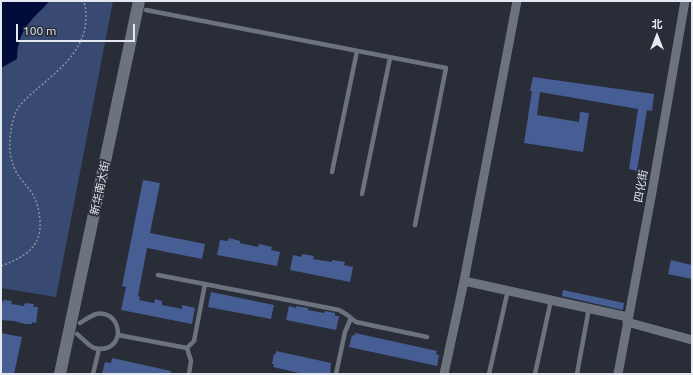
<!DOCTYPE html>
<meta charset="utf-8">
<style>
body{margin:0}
#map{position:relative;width:693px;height:375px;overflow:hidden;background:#282d37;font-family:Ubuntu,"Noto Sans SC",sans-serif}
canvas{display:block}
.frame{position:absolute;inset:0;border:2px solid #e4e8ef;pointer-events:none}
.north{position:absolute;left:637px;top:16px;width:40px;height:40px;-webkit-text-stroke:3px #282d37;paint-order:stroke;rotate:0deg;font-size:11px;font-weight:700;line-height:16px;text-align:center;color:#e4e8ef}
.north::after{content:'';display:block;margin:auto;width:14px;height:18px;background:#e4e8ef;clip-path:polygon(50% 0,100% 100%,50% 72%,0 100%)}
.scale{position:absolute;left:16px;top:24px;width:119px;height:18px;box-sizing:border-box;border:2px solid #e4e8ef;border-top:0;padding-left:5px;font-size:12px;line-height:14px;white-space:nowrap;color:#e4e8ef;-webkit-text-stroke:3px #282d37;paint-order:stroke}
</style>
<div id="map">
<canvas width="693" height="375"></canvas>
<div class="frame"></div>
<div class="north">北</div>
<div class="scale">100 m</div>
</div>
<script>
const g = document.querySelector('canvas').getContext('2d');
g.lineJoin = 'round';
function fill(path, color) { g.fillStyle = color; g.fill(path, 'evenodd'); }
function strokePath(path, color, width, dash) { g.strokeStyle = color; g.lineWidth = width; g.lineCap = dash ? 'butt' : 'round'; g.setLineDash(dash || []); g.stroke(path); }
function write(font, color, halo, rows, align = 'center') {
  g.font = font + ' Ubuntu,"Noto Sans SC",sans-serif'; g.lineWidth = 3.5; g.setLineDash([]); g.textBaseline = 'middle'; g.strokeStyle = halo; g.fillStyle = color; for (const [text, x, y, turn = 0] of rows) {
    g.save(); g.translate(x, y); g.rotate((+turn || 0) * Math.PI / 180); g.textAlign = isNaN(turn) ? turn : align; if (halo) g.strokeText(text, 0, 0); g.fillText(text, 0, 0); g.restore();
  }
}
const green = new Path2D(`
 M1,1H113L56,297L1,288Z`);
const water = new Path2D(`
 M1,1H49C45,7 41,10 36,15C23,28 17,41 17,59L1,68Z`);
const building = new Path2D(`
 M533,77L654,94L652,111L647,110L637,171L629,169L638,109L540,92L537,115L579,122L580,112L589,113L583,152L524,143L532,91H530Z
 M143,180L160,183L150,233L205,244L202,259L147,248L138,296L140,297L139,300L154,303L155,299L162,301V305L182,309V305L195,308L192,324L121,310L126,287L122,286Z
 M229,238L240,241V243L258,247L259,244L272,247L271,250L280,252L277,266L217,255L220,240L228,241Z
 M302,254L314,256L313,259L332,262V260L345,262L344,265L353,267L350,282L290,270L293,255L302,257Z
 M671,260L692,265V279L668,274Z
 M563,290L624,303L623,310L562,296Z
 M211,292L274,305L271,319L208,307Z
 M3,300L12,301L11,304L24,306L25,303L34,304L33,307H38L36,323L32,322V324H25L14,321L1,320V302H3Z
 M289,306L296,308V306L308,308V310L324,313L325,311L335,313V316H339L336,330L286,320Z
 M1,333L22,337L14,374H1Z
 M355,333L437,351L436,354L439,355L437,366L349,347L352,335L354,336Z
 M276,351L331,363L330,374H303L273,367L274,364H272L274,354H276Z
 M112,358L171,371V374H102L105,362L111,363Z`);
const path = new Path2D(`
 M1,266C24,257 42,248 40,220C39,212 38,204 34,197C29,186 18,179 14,167C9,156 9,143 11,131C12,123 14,115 18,108C23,101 31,94 37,89C60,69 86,50 86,16C86,11 85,6 84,1`);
const lane = new Path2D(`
 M146,10L446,68L415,225
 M332,172L357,51
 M362,194L390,58
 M158,275L339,310L346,314L356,322L427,337
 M77,334C82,338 88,345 94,348C98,349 103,349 107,348C127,340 117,309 96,314C90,316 85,320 80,323
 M118,335L187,348
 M93,374L99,349
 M189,374L191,361L187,348L194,341L205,284
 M336,374L345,332L351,318
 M489,374L508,290
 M535,374L551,300
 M577,374L589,308`);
const street = new Path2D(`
 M464,281L628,317
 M627,322L692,340
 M444,374L464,281L517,1
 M618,374L652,192L685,1`);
const secondary = new Path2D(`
 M60,374L139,1`);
const streetNames = [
 ["四化街",641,186,-80],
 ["新华南大街",100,188,-78]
];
fill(green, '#384a72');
fill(water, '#020c3b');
fill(building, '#475e95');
strokePath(path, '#8d929a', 1.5, [2, 2]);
strokePath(lane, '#6c727e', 4.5);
strokePath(street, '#6c727e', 9);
strokePath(secondary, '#6c727e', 12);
write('11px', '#e4e8ef', '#282d37', streetNames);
</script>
